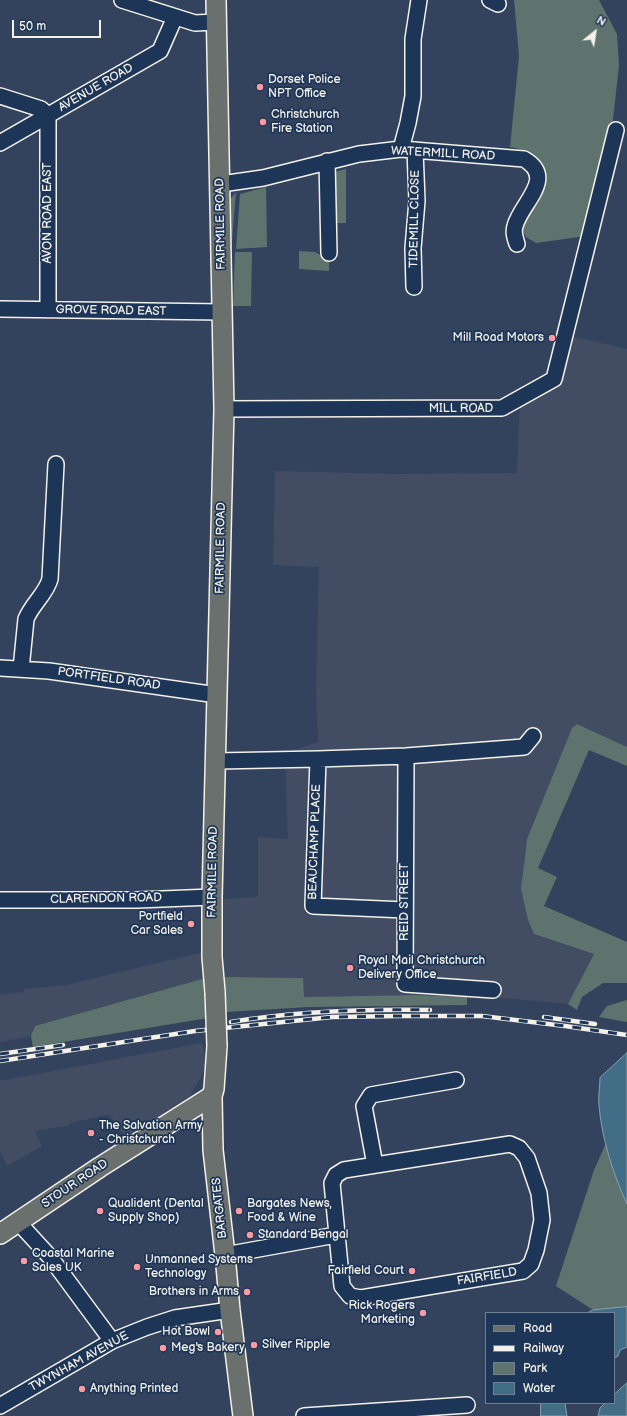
<!DOCTYPE html>
<style>
body{margin:0}
#map{position:relative;width:627px;height:1416px;overflow:hidden;background:#33435e;font-family:"Balsamiq Sans",sans-serif}
canvas{display:block}
.legend{position:absolute;left:485px;top:1312px;width:130px;height:92px;box-sizing:border-box;background:#1d3557;border:1px solid #738091;margin:0;padding:5px 7px;list-style:none;font-size:12px;color:#f4f1e8}
.legend li{display:flex;align-items:center;gap:8px;height:20px}
.legend b{width:20px;border:1px solid #738091}
.north{position:absolute;left:575px;top:12px;width:40px;height:40px;-webkit-text-stroke:3px #1d3557;paint-order:stroke;rotate:30deg;font-size:11px;font-weight:700;line-height:16px;text-align:center;color:#f4f1e8}
.north::after{content:'';display:block;margin:auto;width:14px;height:18px;background:#f4f1e8;clip-path:polygon(50% 0,100% 100%,50% 72%,0 100%)}
.scale{position:absolute;left:12px;top:20px;width:89px;height:18px;box-sizing:border-box;border:2px solid #f4f1e8;border-top:0;padding-left:5px;font-size:12px;line-height:14px;white-space:nowrap;color:#f4f1e8;-webkit-text-stroke:3px #1d3557;paint-order:stroke}
</style>
<div id="map">
<canvas width="627" height="1416"></canvas>
<ul class="legend">
<li><b style="height:5px;background:#6a706d"></b>Road</li>
<li><b style="height:5px;background:#f4f1e8"></b>Railway</li>
<li><b style="height:11px;background:#5e736d"></b>Park</li>
<li><b style="height:11px;background:#426d87"></b>Water</li>
</ul>
<div class="north">N</div>
<div class="scale">50 m</div>
</div>
<script>
const g = document.querySelector('canvas').getContext('2d');
g.lineJoin = 'round';
function fill(path, color) { g.fillStyle = color; g.fill(path, 'evenodd'); }
function strokePath(path, color, width, dash) { g.strokeStyle = color; g.lineWidth = width; g.lineCap = dash ? 'butt' : 'round'; g.setLineDash(dash || []); g.stroke(path); }
function write(font, color, halo, rows, align = 'center') {
  g.font = font + ' "Balsamiq Sans",sans-serif'; g.lineWidth = 3.5; g.setLineDash([]); g.textBaseline = 'middle'; g.strokeStyle = halo; g.fillStyle = color; for (const [text, x, y, turn = 0] of rows) {
    g.save(); g.translate(x, y); g.rotate((+turn || 0) * Math.PI / 180); g.textAlign = isNaN(turn) ? turn : align; if (halo) g.strokeText(text, 0, 0); g.fillText(text, 0, 0); g.restore();
  }
}
const built = new Path2D(`
 M571,336L627,349V747L577,724L572,728L527,839L524,860L525,906L528,920L534,934L594,954L568,1004L515,999L416,995L303,997V978L224,977L223,899L258,897V837L288,839L285,753L318,742L316,692L319,567L273,565L275,471L398,474L517,473L520,403L543,394L563,379Z
 M204,952L209,977L35,1026L31,1036L0,1042V995L23,992L24,989L66,985Z
 M202,1043L207,1066L190,1096L126,1138L109,1114L71,1123L67,1126L35,1131L42,1146L7,1166L0,1151V1081Z`);
const green = new Path2D(`
 M514,0H599L617,34L619,66L612,128L586,236L536,243L526,237L521,227L542,169L528,151L510,147L519,56Z
 M346,169V223H336L335,172Z
 M266,187L267,247L236,249L240,194Z
 M236,192L230,265L229,201Z
 M299,251L315,252L324,257L329,258V271L299,269Z
 M235,252H252L251,306H233Z
 M577,724L627,747V766L589,750L538,868L557,877L544,906L627,942V983H603L582,997L577,1010L568,1004L594,954L534,934L528,920L521,889L527,839L572,728Z
 M209,977L208,1018L33,1047L31,1036L35,1026Z
 M224,977L303,978L304,997L416,995L467,997V1005L308,1007L226,1012Z
 M627,1000V1022L599,1017L607,1006Z
 M606,1143L619,1186L627,1204V1307L593,1310L556,1286L594,1170Z`);
const water = new Path2D(`
 M627,1053V1204C613,1174 602,1139 599,1106C598,1096 600,1087 600,1078Z
 M627,1307V1347L620,1350L618,1356L614,1358V1313H587L593,1310Z
 M627,1383V1416H598L600,1408L605,1403H614V1395Z
 M541,1403H565L567,1416H541Z`);
const minor = new Path2D(`
 M122,0L195,23L216,22
 M490,0L498,4
 M0,96L41,109L48,115
 M0,143L160,51L175,17
 M401,149L408,123L413,96V39L419,0
 M327,161L329,253
 M221,184L263,178L359,154L401,149L524,159C557,178 521,203 515,226C513,232 515,238 517,244
 M414,287L413,248L417,201L415,150
 M0,309L222,312
 M48,310V115
 M224,409L502,408L554,379L616,130
 M0,668L49,671L217,695
 M21,669L26,619C32,604 46,594 50,579L56,464
 M406,756L405,984L493,990
 M318,759L313,906L405,910
 M216,761L318,759L406,756L524,747L533,736
 M0,900H137L212,897
 M510,1144L519,1148L527,1158L539,1193L542,1220L536,1250L531,1264L523,1271L361,1298L350,1296L342,1286L332,1183L336,1175L344,1170Z
 M375,1165L364,1106L371,1095L456,1080
 M18,1222L50,1257L112,1341
 M225,1255L336,1235
 M0,1406L112,1341L147,1327L175,1318L230,1310
 M304,1416L467,1405`);
const major = new Path2D(`
 M215,992L212,957V897L224,409L216,0
 M217,1046L214,1089L212,1096L213,1150L225,1255L230,1310L243,1416
 M0,1234L100,1167L212,1096`);
const rail = new Path2D(`
 M544,1017L595,1024
 M231,1022C297,1011 364,1009 430,1010
 M0,1054L63,1045
 M0,1061L195,1031L332,1017L399,1016H482L565,1026L627,1035`);
const majorBridge = new Path2D(`
 M215,992L217,1046`);
const markers = [
 [260,87,4,"#ff9aa2"],
 [263,122,4,"#ff9aa2"],
 [552,338,4,"#ff9aa2"],
 [191,924,4,"#ff9aa2"],
 [350,968,4,"#ff9aa2"],
 [91,1133,4,"#ff9aa2"],
 [100,1211,4,"#ff9aa2"],
 [239,1211,4,"#ff9aa2"],
 [250,1235,4,"#ff9aa2"],
 [24,1261,4,"#ff9aa2"],
 [137,1267,4,"#ff9aa2"],
 [412,1271,4,"#ff9aa2"],
 [247,1292,4,"#ff9aa2"],
 [423,1313,4,"#ff9aa2"],
 [218,1332,4,"#ff9aa2"],
 [254,1345,4,"#ff9aa2"],
 [163,1348,4,"#ff9aa2"],
 [82,1389,4,"#ff9aa2"]
];
const poiNames = [
 ["Dorset Police",268,80],
 ["NPT Office",268,94],
 ["Christchurch",271,115],
 ["Fire Station",271,129],
 ["Mill Road Motors",544,338,"right"],
 ["Portfield",183,917,"right"],
 ["Car Sales",183,931,"right"],
 ["Royal Mail Christchurch",358,961],
 ["Delivery Office",358,975],
 ["The Salvation Army",99,1126],
 ["- Christchurch",99,1140],
 ["Qualident (Dental",108,1204],
 ["Supply Shop)",108,1218],
 ["Bargates News,",247,1204],
 ["Food & Wine",247,1218],
 ["Standard Bengal",258,1235],
 ["Coastal Marine",32,1254],
 ["Sales UK",32,1268],
 ["Unmanned Systems",145,1260],
 ["Technology",145,1274],
 ["Fairfield Court",404,1271,"right"],
 ["Brothers in Arms",239,1292,"right"],
 ["Rick Rogers",415,1306,"right"],
 ["Marketing",415,1320,"right"],
 ["Hot Bowl",210,1332,"right"],
 ["Silver Ripple",262,1345],
 ["Meg's Bakery",171,1348],
 ["Anything Printed",90,1389]
];
const streetNames = [
 ["AVENUE ROAD",96,88,-30],
 ["WATERMILL ROAD",443,154,3],
 ["AVON ROAD EAST",48,213,-90],
 ["TIDEMILL CLOSE",415,219,-89],
 ["FAIRMILE ROAD",221,224,-91],
 ["GROVE ROAD EAST",111,311,1],
 ["MILL ROAD",461,409],
 ["FAIRMILE ROAD",221,548,-89],
 ["PORTFIELD ROAD",109,679,8],
 ["BEAUCHAMP PLACE",315,842,-88],
 ["FAIRMILE ROAD",213,872,-89],
 ["CLARENDON ROAD",106,899,-1],
 ["REID STREET",405,902,-90],
 ["STOUR ROAD",75,1184,-34],
 ["BARGATES",220,1208,-96],
 ["FAIRFIELD",487,1277,-9],
 ["TWYNHAM AVENUE",79,1362,-29]
];
fill(built, '#424d63');
fill(green, '#5e736d');
fill(water, '#426d87');
strokePath(water, '#89a2ae', 1);
strokePath(minor, '#f4f1e8', 18);
strokePath(major, '#f4f1e8', 22);
strokePath(minor, '#1d3557', 15);
strokePath(major, '#6a706d', 19);
strokePath(rail, '#f4f1e8', 4.5);
strokePath(rail, '#1d3557', 3, [9]);
strokePath(majorBridge, '#f4f1e8', 22, []);
strokePath(majorBridge, '#6a706d', 19);
for (const [x, y, r, color] of markers) { const dot = new Path2D(); dot.arc(x, y, r, 0, 2 * Math.PI); g.fillStyle = color; g.fill(dot); strokePath(dot, '#1d3557', 1.5); }
write('12px', '#f4f1e8', '#1d3557', poiNames, 'left');
write('12px', '#f4f1e8', '#1d3557', streetNames);
</script>
